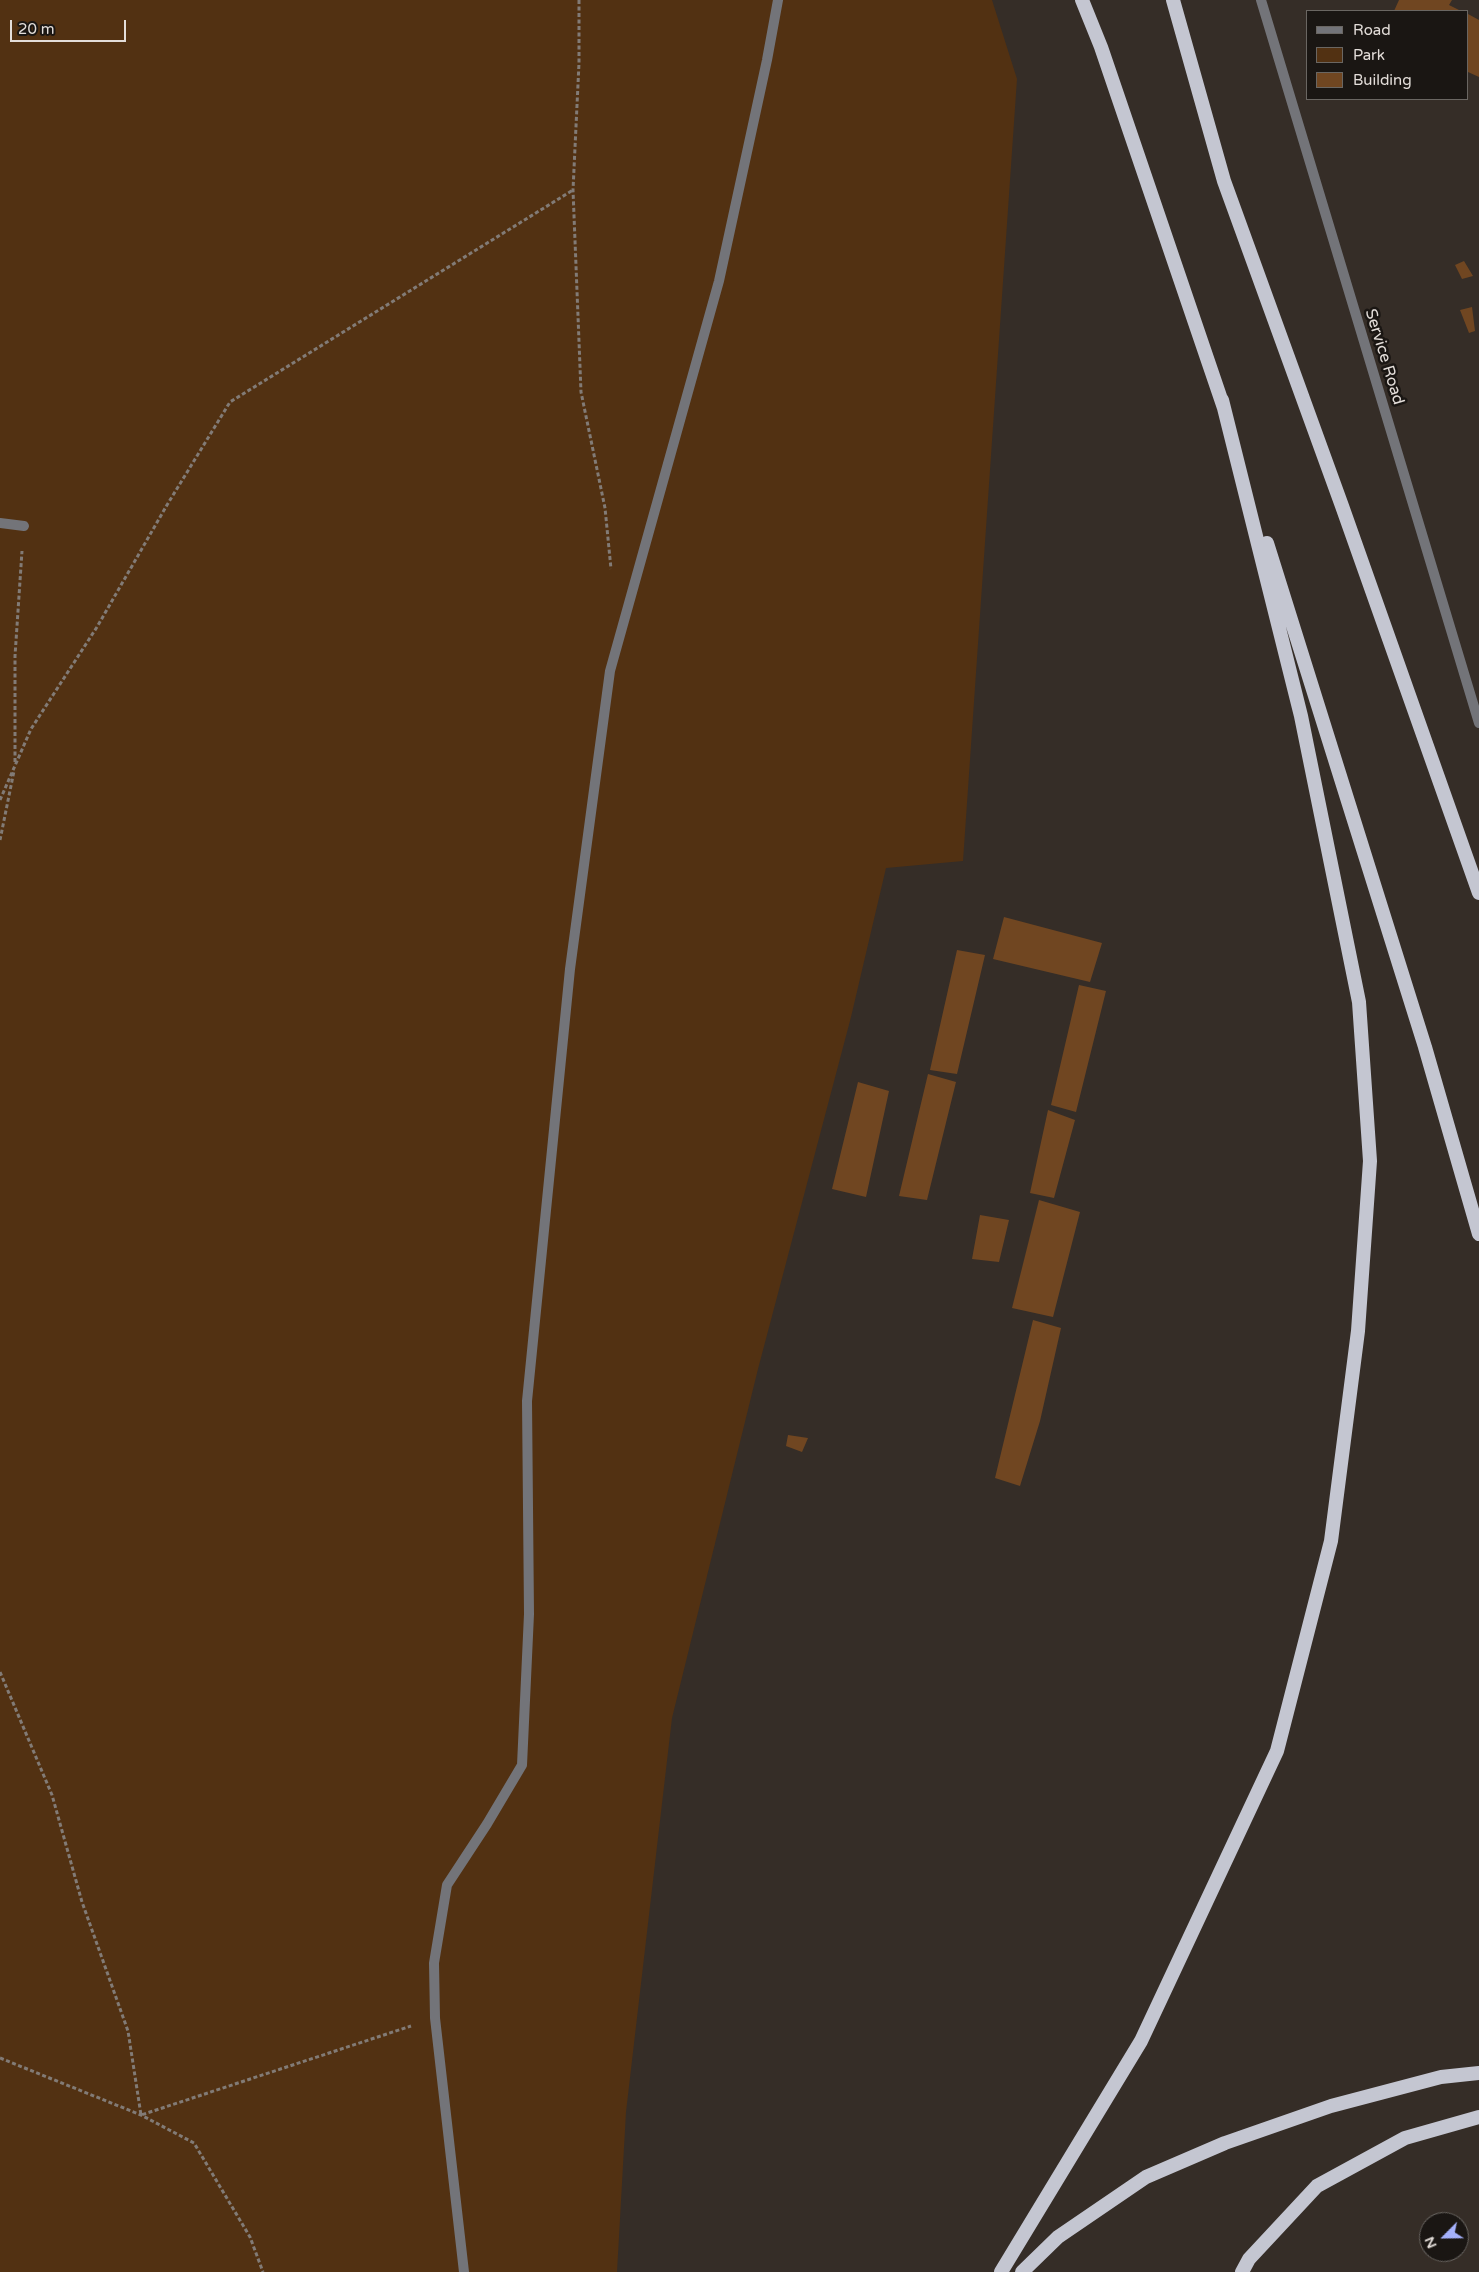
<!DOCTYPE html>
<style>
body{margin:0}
#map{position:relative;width:1479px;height:2272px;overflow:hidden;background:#352d27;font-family:"Varela Round",sans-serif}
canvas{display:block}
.legend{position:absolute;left:1306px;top:10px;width:162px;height:90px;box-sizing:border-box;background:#1a1613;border:1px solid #6a6662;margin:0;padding:6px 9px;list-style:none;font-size:15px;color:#e3ddd9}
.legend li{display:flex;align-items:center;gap:10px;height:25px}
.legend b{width:25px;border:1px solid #6a6662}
.north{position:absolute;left:1419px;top:2212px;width:50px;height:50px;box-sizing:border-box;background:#1a1613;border:1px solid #6a6662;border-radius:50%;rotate:247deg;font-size:14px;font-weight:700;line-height:20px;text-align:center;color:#e3ddd9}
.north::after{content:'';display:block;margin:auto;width:18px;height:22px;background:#a5b1fc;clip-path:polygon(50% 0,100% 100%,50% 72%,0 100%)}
.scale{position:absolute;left:10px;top:20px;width:116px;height:22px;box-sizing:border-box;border:2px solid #e3ddd9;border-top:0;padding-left:6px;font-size:15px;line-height:18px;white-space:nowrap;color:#e3ddd9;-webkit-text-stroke:4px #1a1613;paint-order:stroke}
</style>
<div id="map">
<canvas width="1479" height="2272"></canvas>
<ul class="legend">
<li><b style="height:6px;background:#737479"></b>Road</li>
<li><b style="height:14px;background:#523112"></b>Park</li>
<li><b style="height:14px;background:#704621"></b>Building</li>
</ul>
<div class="north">N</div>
<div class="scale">20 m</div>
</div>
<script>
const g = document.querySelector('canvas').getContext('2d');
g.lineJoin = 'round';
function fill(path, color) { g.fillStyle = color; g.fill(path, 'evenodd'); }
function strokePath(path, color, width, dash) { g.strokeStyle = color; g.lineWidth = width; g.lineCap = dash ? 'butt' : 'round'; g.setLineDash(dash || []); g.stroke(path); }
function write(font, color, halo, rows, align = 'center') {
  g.font = font + ' "Varela Round",sans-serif'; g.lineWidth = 5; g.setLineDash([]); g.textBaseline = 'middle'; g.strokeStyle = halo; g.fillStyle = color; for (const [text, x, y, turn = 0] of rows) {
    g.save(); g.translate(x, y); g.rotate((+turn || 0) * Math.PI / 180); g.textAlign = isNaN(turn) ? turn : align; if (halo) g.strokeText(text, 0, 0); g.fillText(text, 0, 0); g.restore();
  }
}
const green = new Path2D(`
 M0,0H992L1017,79L963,861L886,868L851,1017L758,1369L672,1718L626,2112L617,2272H0Z`);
const building = new Path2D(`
 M1399,0H1452L1449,5L1461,11H1394Z
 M1468,14L1479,20V77L1468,72Z
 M1464,261L1473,276L1462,279L1455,265Z
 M1472,307L1475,331L1469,333L1460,310Z
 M1004,917L1102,943L1090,982L993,959Z
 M957,950L985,955L957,1074L930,1070Z
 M1079,985L1106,991L1076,1112L1051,1105Z
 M928,1074L956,1082L927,1200L899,1196Z
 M858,1082L889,1091L866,1197L832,1189Z
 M1048,1110L1075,1120L1054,1198L1030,1193Z
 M1039,1200L1080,1212L1053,1317L1012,1308Z
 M980,1215L1009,1220L999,1262L972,1259Z
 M1033,1320L1061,1328L1040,1421L1020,1486L995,1478Z
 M788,1435L808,1438L802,1452L786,1446Z`);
const path = new Path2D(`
 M579,0V63L573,190L581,392L605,508L611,569
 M15,762V656L22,551
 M0,800L31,729L97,627L167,505L230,402L573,190
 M0,840L14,771
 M0,1672L52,1795L82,1902L128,2031L141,2115L411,2026
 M0,2058L141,2115L194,2143L250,2237L263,2272`);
const service = new Path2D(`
 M0,523L24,526
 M464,2272L435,2018L434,1963L447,1885L487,1824L522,1765L529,1614L527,1401L570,969L610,671L719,281L767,60L778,0`);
const minor = new Path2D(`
 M1261,0L1479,723`);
const trunk = new Path2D(`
 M1082,0L1101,47L1224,408
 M1173,0L1224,181L1342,506L1479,893
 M1267,543L1425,1047L1479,1234
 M1001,2272L1141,2041L1277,1751L1331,1541L1358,1331L1370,1161L1359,1002L1301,716L1222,400
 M1022,2272L1058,2237L1146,2177L1225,2143L1331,2106L1441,2077L1479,2073
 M1242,2272L1249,2259L1317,2186L1405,2138L1479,2117`);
const streetNames = [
 ["Service Road",1384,357,73]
];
fill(green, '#523112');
fill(building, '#704621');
strokePath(path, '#827b76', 3, [4, 2.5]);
strokePath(service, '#737479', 10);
strokePath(minor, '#737479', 10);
strokePath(trunk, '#c4c6d1', 14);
write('16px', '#e3ddd9', '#1a1613', streetNames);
</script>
